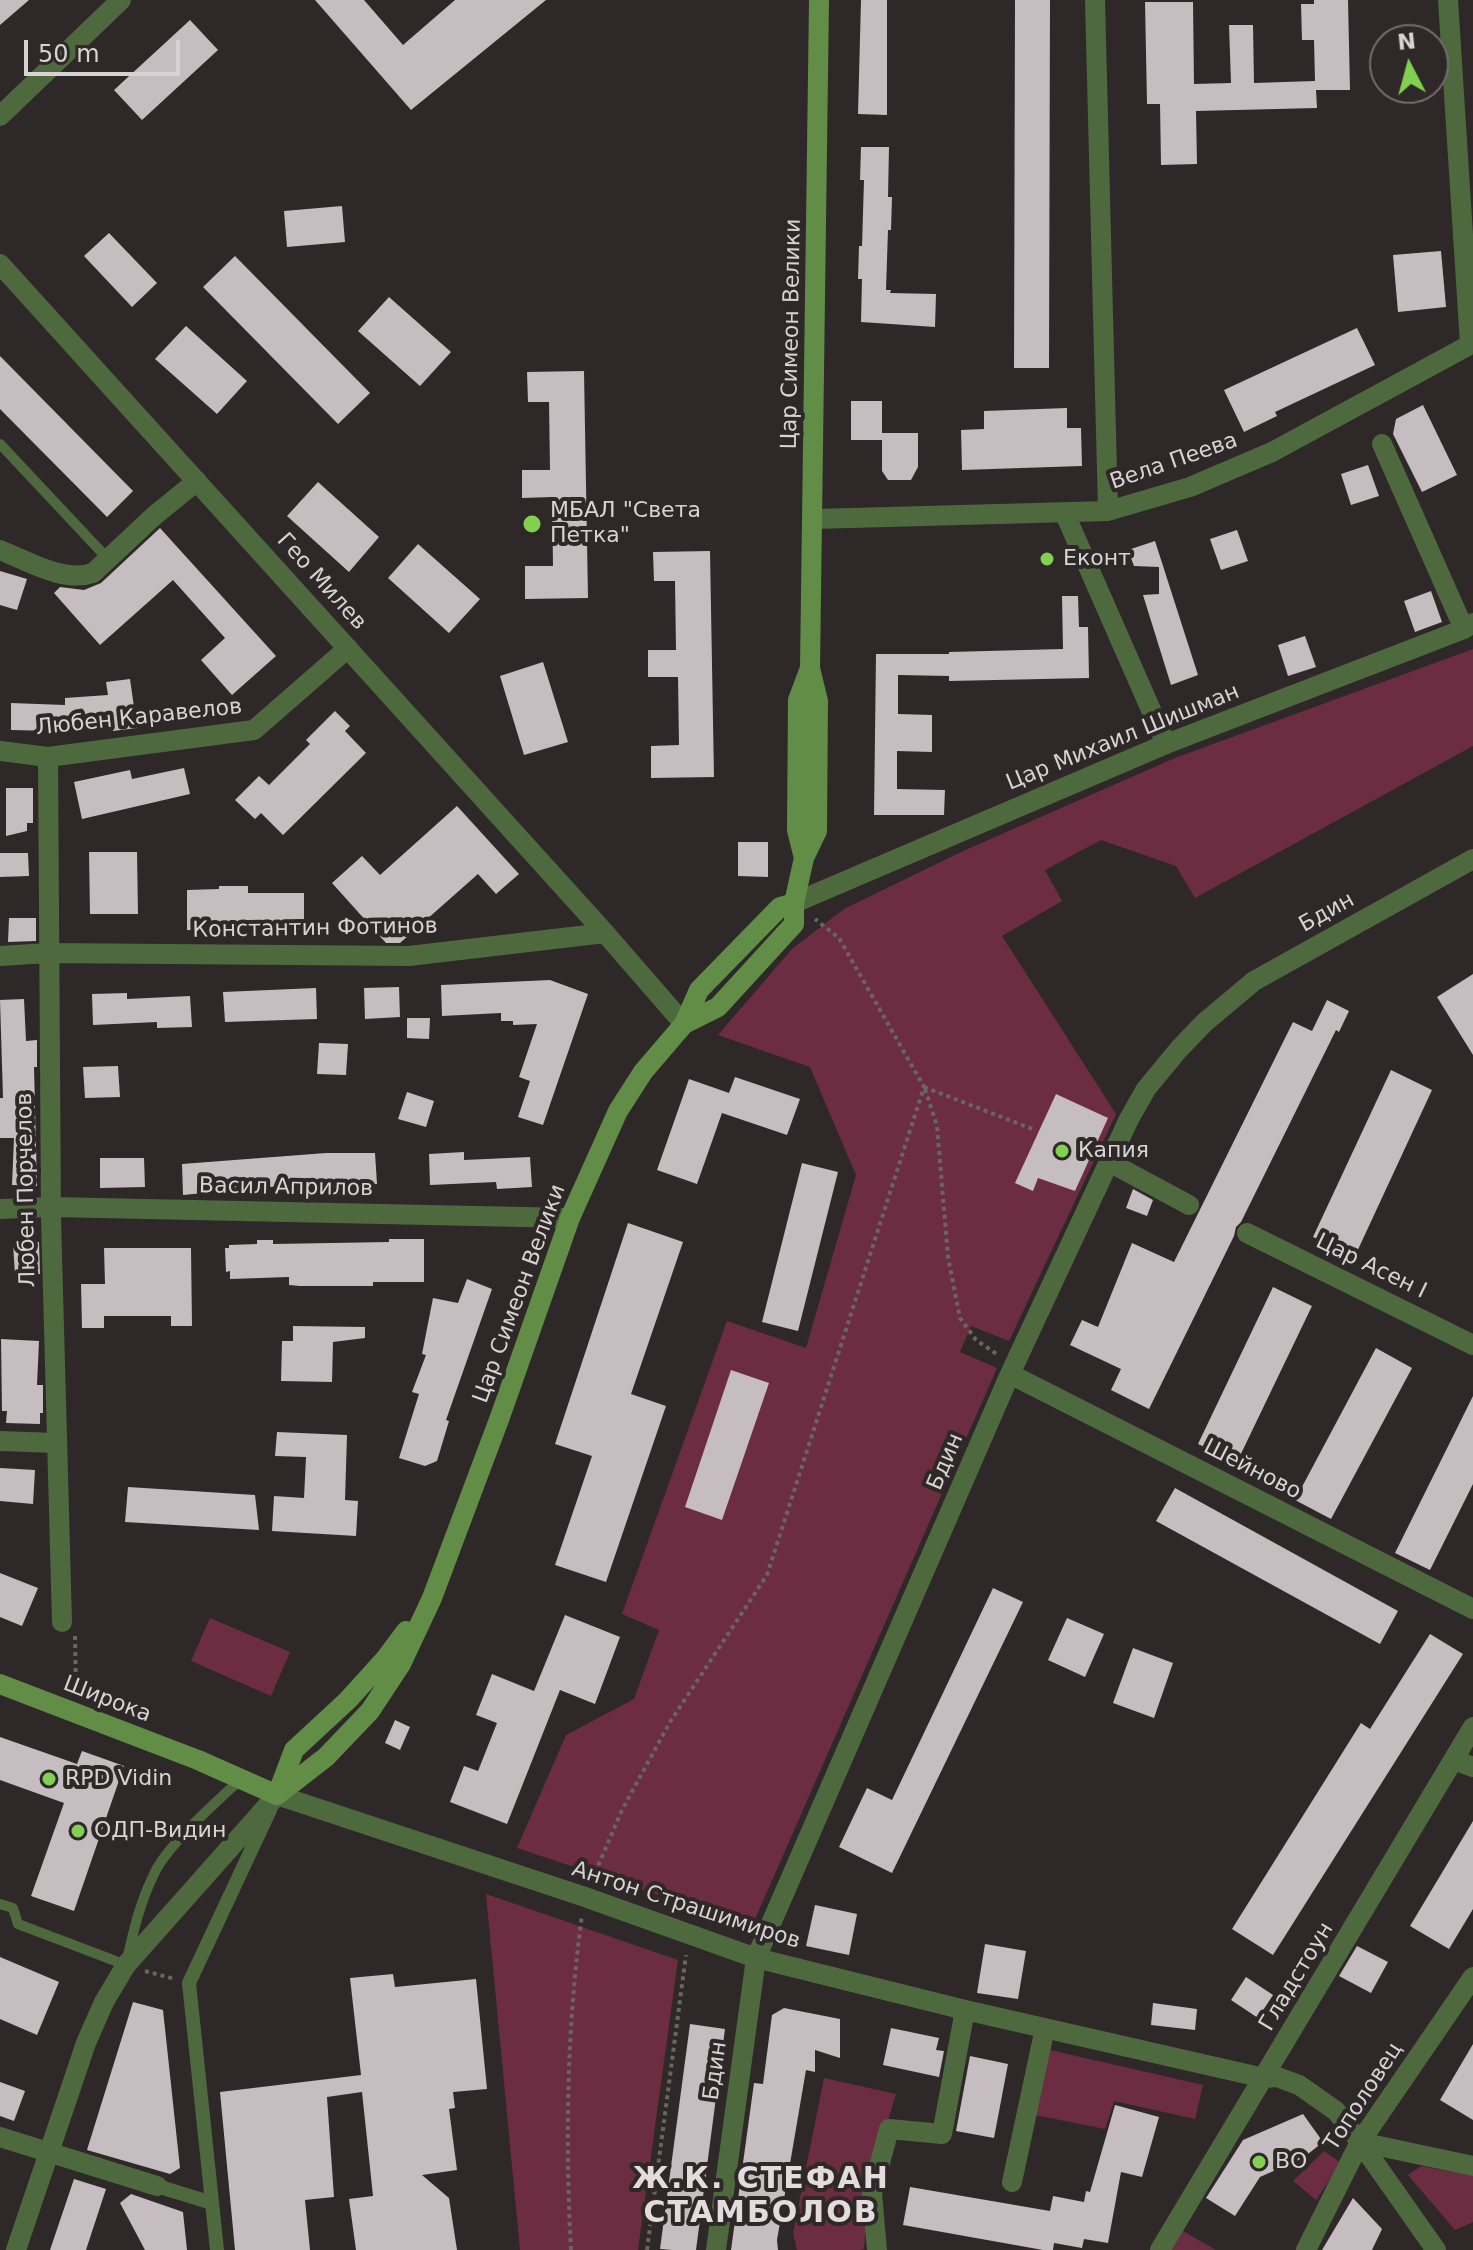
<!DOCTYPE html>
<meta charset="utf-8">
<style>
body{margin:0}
#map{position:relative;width:1473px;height:2250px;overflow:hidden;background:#2e2829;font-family:"DejaVu Sans",sans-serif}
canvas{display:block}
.north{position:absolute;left:1369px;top:24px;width:80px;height:80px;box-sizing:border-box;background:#2e2829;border:2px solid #726c6d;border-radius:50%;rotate:354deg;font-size:22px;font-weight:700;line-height:32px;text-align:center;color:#d7d3d4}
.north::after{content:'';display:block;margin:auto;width:28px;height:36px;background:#82d04f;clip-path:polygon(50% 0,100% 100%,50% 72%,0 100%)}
.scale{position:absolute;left:24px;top:40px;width:156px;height:36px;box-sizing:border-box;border:4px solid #d7d3d4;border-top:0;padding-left:10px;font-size:24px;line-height:28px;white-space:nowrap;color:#d7d3d4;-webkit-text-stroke:6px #2e2829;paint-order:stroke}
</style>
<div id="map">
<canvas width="1473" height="2250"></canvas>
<div class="north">N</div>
<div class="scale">50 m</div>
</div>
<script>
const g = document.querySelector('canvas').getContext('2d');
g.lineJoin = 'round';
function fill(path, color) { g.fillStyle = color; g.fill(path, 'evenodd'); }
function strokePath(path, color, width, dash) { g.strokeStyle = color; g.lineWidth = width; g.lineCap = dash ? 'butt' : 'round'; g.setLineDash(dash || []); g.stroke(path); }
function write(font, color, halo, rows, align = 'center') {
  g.font = font + ' "DejaVu Sans",sans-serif'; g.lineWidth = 8; g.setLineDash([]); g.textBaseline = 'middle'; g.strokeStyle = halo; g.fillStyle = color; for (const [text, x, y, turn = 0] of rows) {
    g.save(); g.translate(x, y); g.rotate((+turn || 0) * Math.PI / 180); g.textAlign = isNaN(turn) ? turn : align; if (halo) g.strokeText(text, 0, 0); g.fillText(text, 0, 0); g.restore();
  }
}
const green = new Path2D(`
 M1473,649V746L1195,898L1176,866L1101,840L1045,870L1062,901L1002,936L1116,1114L1009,1341L971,1326L960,1352L997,1368L752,1926L517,1848L566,1735L634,1699L659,1630L622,1614L727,1321L806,1348L856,1175L810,1067L718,1035L792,949L844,909L961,852L1175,758Z
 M210,1618L290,1652L271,1696L191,1661Z
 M486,1894L678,1960L638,2250H520Z
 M1050,2050L1203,2085L1195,2119L1114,2101L1105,2129L1035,2115Z
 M824,2078L896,2094L870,2179L864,2249L860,2250H797L793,2233Z
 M1324,2151L1341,2163L1316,2200L1293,2181Z
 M1421,2166L1473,2176V2222L1455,2230L1408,2175Z
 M1183,2231L1216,2250H1171Z`);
const building = new Path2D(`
 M0,0H29L0,25Z
 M315,0H364L403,45L455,0H546L411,110Z
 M861,0H887V115L858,114Z
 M1015,0H1050L1049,368H1014Z
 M1314,0H1348L1350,90H1316L1317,108L1196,111L1197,164L1161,165L1160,104H1147L1145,2H1193L1194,84L1231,83L1229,25H1253L1254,83L1315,81L1314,40H1302L1301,4H1314Z
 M190,20L218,50L142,120L114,90Z
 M861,147H889L888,197H892L891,230H888L886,290H891L890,293L936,294L935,327L861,322L862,279H858L859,246H862L864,180H860Z
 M342,206L345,242L287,247L284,211Z
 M109,233L157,283L132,307L84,256Z
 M1441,251L1446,307L1398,312L1393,255Z
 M235,256L370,393L338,424L203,287Z
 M389,297L451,352L420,386L358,331Z
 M186,326L247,381L217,414L155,359Z
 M1357,328L1375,365L1275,412L1277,416L1244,432L1224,390Z
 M0,356L133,491L107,517L0,409Z
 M584,371L588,598L525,599V566H553L552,497L522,498V470H550L549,402H528L527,372Z
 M851,401H882V433H918V467L911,480H888L882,471V440H851Z
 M1423,405L1457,475L1422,492L1393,434L1396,419Z
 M1067,408V428H1081L1082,466L962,470L961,430L984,429V411Z
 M1368,465L1379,496L1351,505L1341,474Z
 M318,482L379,537L349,572L287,516Z
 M160,528L276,656L232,695L201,660L225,638L173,580L100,645L54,593L60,587L84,590L101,583Z
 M1237,530L1248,561L1221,570L1210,539Z
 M1155,541L1198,675L1171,685L1143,595L1159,594V567L1134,566L1128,550Z
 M418,544L480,599L449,633L388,578Z
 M710,551L714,777L651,778V746L679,745L678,677H648V650H676L675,581H654L653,552Z
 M0,571L27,579L17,610L0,605Z
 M1431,591L1442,622L1415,632L1404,601Z
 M1062,596H1078L1079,627H1088L1089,678L949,681V676L898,675V714L932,715V752L897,751V789L945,790L944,815H874L876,654H949V652L1063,649Z
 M1305,636L1316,667L1288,676L1278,645Z
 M543,662L568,742L524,755L500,676Z
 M130,679L137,728L113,731L112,725L53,729V731L11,730V703L65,705V698L108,695L106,682Z
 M335,711L350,726L345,731L366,753L283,835L261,813L255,819L235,800L259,776L269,785L310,744L306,740Z
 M184,768L190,794L82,819L74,782L130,770L132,779Z
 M6,788H33V823H27V831L6,836Z
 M457,806L519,874L496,894L478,874L400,943H386L332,883L362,856L380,875Z
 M738,842H768V877L738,876Z
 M89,852H137L138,914H90Z
 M0,853H28L29,876L0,877Z
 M219,886H248V893H304V932L275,933V927L243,926V930H187V890L219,889Z
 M9,918H36V941L8,942Z
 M1473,974V1055L1437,997Z
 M550,980L588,994L543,1125L518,1117L530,1081L519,1077L537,1024L513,1025V1021H501V1013L442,1016L441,985Z
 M399,987L400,1017L365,1019L364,988Z
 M316,988L317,1019L225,1022L223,992Z
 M127,993V999L190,996L192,1027L157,1028V1022L93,1025L92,994Z
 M24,999L26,1041L37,1040V1067H34L37,1186L12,1185L14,1138H0V1098H3L0,1000Z
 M1327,1000L1349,1011L1339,1032L1336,1030L1241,1222L1236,1227L1234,1236L1149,1409L1111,1390L1121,1369L1070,1345L1082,1320L1098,1327L1132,1243L1174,1262L1293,1022L1312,1031Z
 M407,1018H430L429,1039L407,1038Z
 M319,1043L348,1044L346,1075L317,1074Z
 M118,1066L120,1097L85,1098L83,1067Z
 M1391,1070L1432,1090L1355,1256L1313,1237Z
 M735,1077L800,1099L787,1135L722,1113L697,1184L657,1170L689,1079L729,1093Z
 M407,1092L434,1101L426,1127L398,1119Z
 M1056,1094L1108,1118L1075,1191L1038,1178L1033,1191L1015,1183Z
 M464,1152V1160L530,1157L532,1187L497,1189L496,1182L430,1185L429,1154Z
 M326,1153H375L377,1184L267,1187L183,1195L182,1164Z
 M100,1158H144L145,1187L100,1188Z
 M802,1163L838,1172L798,1331L762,1322Z
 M1133,1189L1153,1200L1147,1216L1126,1208Z
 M628,1223L683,1242L631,1394L666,1406L606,1582L555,1565L592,1456L555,1444Z
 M389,1239H424V1282H373V1286H300L289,1285V1277L230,1279V1271L226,1272L225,1248H229V1245L257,1244V1240H273V1244L389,1242Z
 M39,1242L40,1274L15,1275L13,1243Z
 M104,1248H191L192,1326H171V1316H104V1328H82L81,1284H105Z
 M467,1279L492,1289L446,1420L449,1421L437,1461L425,1466L399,1458L419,1394L412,1392L426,1355L422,1354L433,1298L458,1303Z
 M1273,1287L1312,1306L1237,1462L1198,1444Z
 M293,1326L365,1327V1338L333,1342L332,1382L281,1381L282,1341H293Z
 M1,1339L39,1341L37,1385H43V1413H40V1424L6,1423L7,1411H2Z
 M1376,1348L1412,1368L1331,1519L1295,1500Z
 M731,1370L769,1383L722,1520L685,1507Z
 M1473,1396V1484L1430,1570L1395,1553Z
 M277,1432L347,1435L345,1500L358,1501L356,1536L272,1531L274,1496L304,1498L306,1457L275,1456Z
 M0,1468L35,1470L33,1504L0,1501Z
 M128,1487L255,1495L259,1530L125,1522Z
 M1175,1488L1398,1611L1380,1644L1156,1521Z
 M0,1573L38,1588L22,1626L0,1617Z
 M993,1588L1023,1602L892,1873L839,1847L867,1788L892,1800Z
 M565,1615L620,1637L595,1704L560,1690L507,1824L450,1802L464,1766L478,1771L497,1723L476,1715L492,1674L534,1691Z
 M1067,1618L1104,1634L1085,1677L1048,1660Z
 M1430,1634L1463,1654L1273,1955L1232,1929L1361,1723L1370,1729Z
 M1133,1648L1173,1663L1154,1718L1113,1703Z
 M395,1720L410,1727L400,1750L385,1743Z
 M0,1737L77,1764L82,1751L124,1766L74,1911L31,1896L64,1803L0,1780Z
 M1473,1821V1909L1449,1949L1410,1926Z
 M815,1905L857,1914L849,1955L806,1946Z
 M985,1944L1026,1951L1018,1999L977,1993Z
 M1357,1946L1388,1962L1371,1993L1339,1976Z
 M0,1957L59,1982L37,2035L0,2019Z
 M393,1974L395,1987L476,1979L487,2089L453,2092L455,2108L449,2109L457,2170L422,2175L449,2198L457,2250H356L349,2199L373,2196L362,2092L327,2097L334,2197L305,2200L310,2250H235L220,2092L361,2075L350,1978Z
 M1246,1977L1273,1995L1258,2018L1231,2000Z
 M133,2002L163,2010L180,2168L170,2174L87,2150Z
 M1153,2003L1197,2009L1195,2030L1151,2025Z
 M784,2008L840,2019V2058L815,2050V2072L806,2070L777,2240L778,2250H731L754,2083L763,2084L772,2015Z
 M690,2024L725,2029L696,2250H672L660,2249Z
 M891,2028L939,2038L936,2050L944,2051L939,2077L883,2065Z
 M1473,2044V2120L1440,2100Z
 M970,2056L1008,2064L994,2138L956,2131Z
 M0,2082L25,2091L14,2121L0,2116Z
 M1115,2105L1159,2117L1142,2177L1121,2172L1108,2243L1084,2239L1082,2248L1054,2243L1053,2250H1043L903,2225L910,2187L1050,2211L1053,2196L1084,2202L1086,2191L1090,2192Z
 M1303,2114L1323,2142L1303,2158L1260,2177L1235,2216L1206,2198L1243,2140Z
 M74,2179L106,2189L86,2250H50Z
 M131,2194L183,2212L187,2250H145L120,2203Z
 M1353,2198L1382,2229L1372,2250H1322Z`);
const path = new Path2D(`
 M924,1087L1035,1130
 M925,1089L937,1126L948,1257L960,1318L976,1340L998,1355
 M75,1636L76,1692
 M592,1880L622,1810L670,1722L767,1575L924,1087L839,938L815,919
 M145,1971L175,1979
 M571,2250C565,2139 567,2025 582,1915
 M647,2250L686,1955`);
const service = new Path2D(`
 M0,444L108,559
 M0,1904L13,1908L18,1924L126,1965C133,1932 140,1901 156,1870C171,1842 216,1802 241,1779`);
const pedestrian = new Path2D(`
 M157,2186L212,2203
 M217,2250L189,1983L270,1810`);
const minor = new Path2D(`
 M1095,0L1108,511
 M1448,0L1470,344
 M0,116L121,0
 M0,264L605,933
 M1382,444L1464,629
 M1065,514L1166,744
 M814,519L1108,511L1190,487L1272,452L1473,343
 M0,550C28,561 63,583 93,573L154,516L197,481
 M0,751L48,757L254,730L348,648
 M48,757L51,1217L62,1622
 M794,903L1166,744L1464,629L1473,623
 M0,956L48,953L409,956L605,933L684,1024
 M1109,1162L1189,1205
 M0,1209L51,1207L570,1218
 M1247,1233L1473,1345
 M1010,1374L1473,1609
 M0,1441L56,1443
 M1454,1760L1473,1767
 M277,1795L585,1897L756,1958L965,2010L1264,2078L1277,2077L1299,2085L1336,2111L1360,2142L1473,2166
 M0,2137L157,2186
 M1360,2142L1436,2250
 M1012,2182L1045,2028
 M716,2250L756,1958L1010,1374L1129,1119L1146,1089L1179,1049L1204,1023L1254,981L1473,859
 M877,2250L872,2193L889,2129L942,2134L965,2010
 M1160,2250L1473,1727
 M1306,2250L1360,2142L1473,1977`);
const tertiary = new Path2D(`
 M16,2250L86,2043L104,2002L126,1965L277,1795`);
const secondary = new Path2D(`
 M804,858L797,830L798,700L810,668
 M684,1024L718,1007L794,924V903L804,858L817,831L818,701L810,668L819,0
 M0,1684L198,1760L277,1795
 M277,1795L326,1757L370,1711L401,1664L432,1598L500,1417L570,1218L618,1111L643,1072L684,1024L699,990L780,907L794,903
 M277,1795L294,1750L348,1700L386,1658L406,1631`);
const markers = [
 [532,524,10,"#82d04f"],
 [1047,559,8,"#82d04f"],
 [1062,1151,8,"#82d04f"],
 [49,1779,8,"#82d04f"],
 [78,1831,8,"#82d04f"],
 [1259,2162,8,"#82d04f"]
];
const streetNames = [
 ["Цар Симеон Велики",792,334,-89],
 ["Вела Пеева",1174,462,-19],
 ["Гео Милев",321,582,48],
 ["Любен Каравелов",139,718,-6],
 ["Цар Михаил Шишман",1123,738,-22],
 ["Бдин",1327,913,-29],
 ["Константин Фотинов",315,929,-1],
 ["Васил Априлов",286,1188,1],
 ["Любен Порчелов",27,1190,-91],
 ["Цар Асен I",1371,1267,26],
 ["Цар Симеон Велики",520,1294,-70],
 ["Бдин",946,1462,-67],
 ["Шейново",1252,1470,27],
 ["Широка",107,1700,21],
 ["Антон Страшимиров",686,1906,18],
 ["Гладстоун",1297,1977,-59],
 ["Бдин",716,2071,-82],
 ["Тополовец",1364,2097,-57]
];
const poiNames = [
 ["МБАЛ \"Света",550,511],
 ["Петка\"",550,536],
 ["Еконт",1063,559],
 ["Капия",1078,1151],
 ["RPD Vidin",65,1779],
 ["ОДП-Видин",94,1831],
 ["ВО",1275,2162]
];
const districtNames = [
 ["Ж.К. СТЕФАН",761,2180],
 ["СТАМБОЛОВ",761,2214]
];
fill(green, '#6c2d43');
fill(building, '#c5bdbf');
strokePath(path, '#696465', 4, [4, 4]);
strokePath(service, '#4e693e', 10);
strokePath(pedestrian, '#4e693e', 14);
strokePath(minor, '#4e693e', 20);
strokePath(tertiary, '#4e693e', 20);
strokePath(secondary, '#618d46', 20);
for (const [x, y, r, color] of markers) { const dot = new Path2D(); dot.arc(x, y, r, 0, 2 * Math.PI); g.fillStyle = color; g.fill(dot); strokePath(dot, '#2e2829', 3); }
write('22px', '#d7d3d4', '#2e2829', streetNames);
write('22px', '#d7d3d4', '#2e2829', poiNames, 'left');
g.letterSpacing = '2px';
write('bold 30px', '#e3dbdd', '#2e2829', districtNames);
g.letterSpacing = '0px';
</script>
